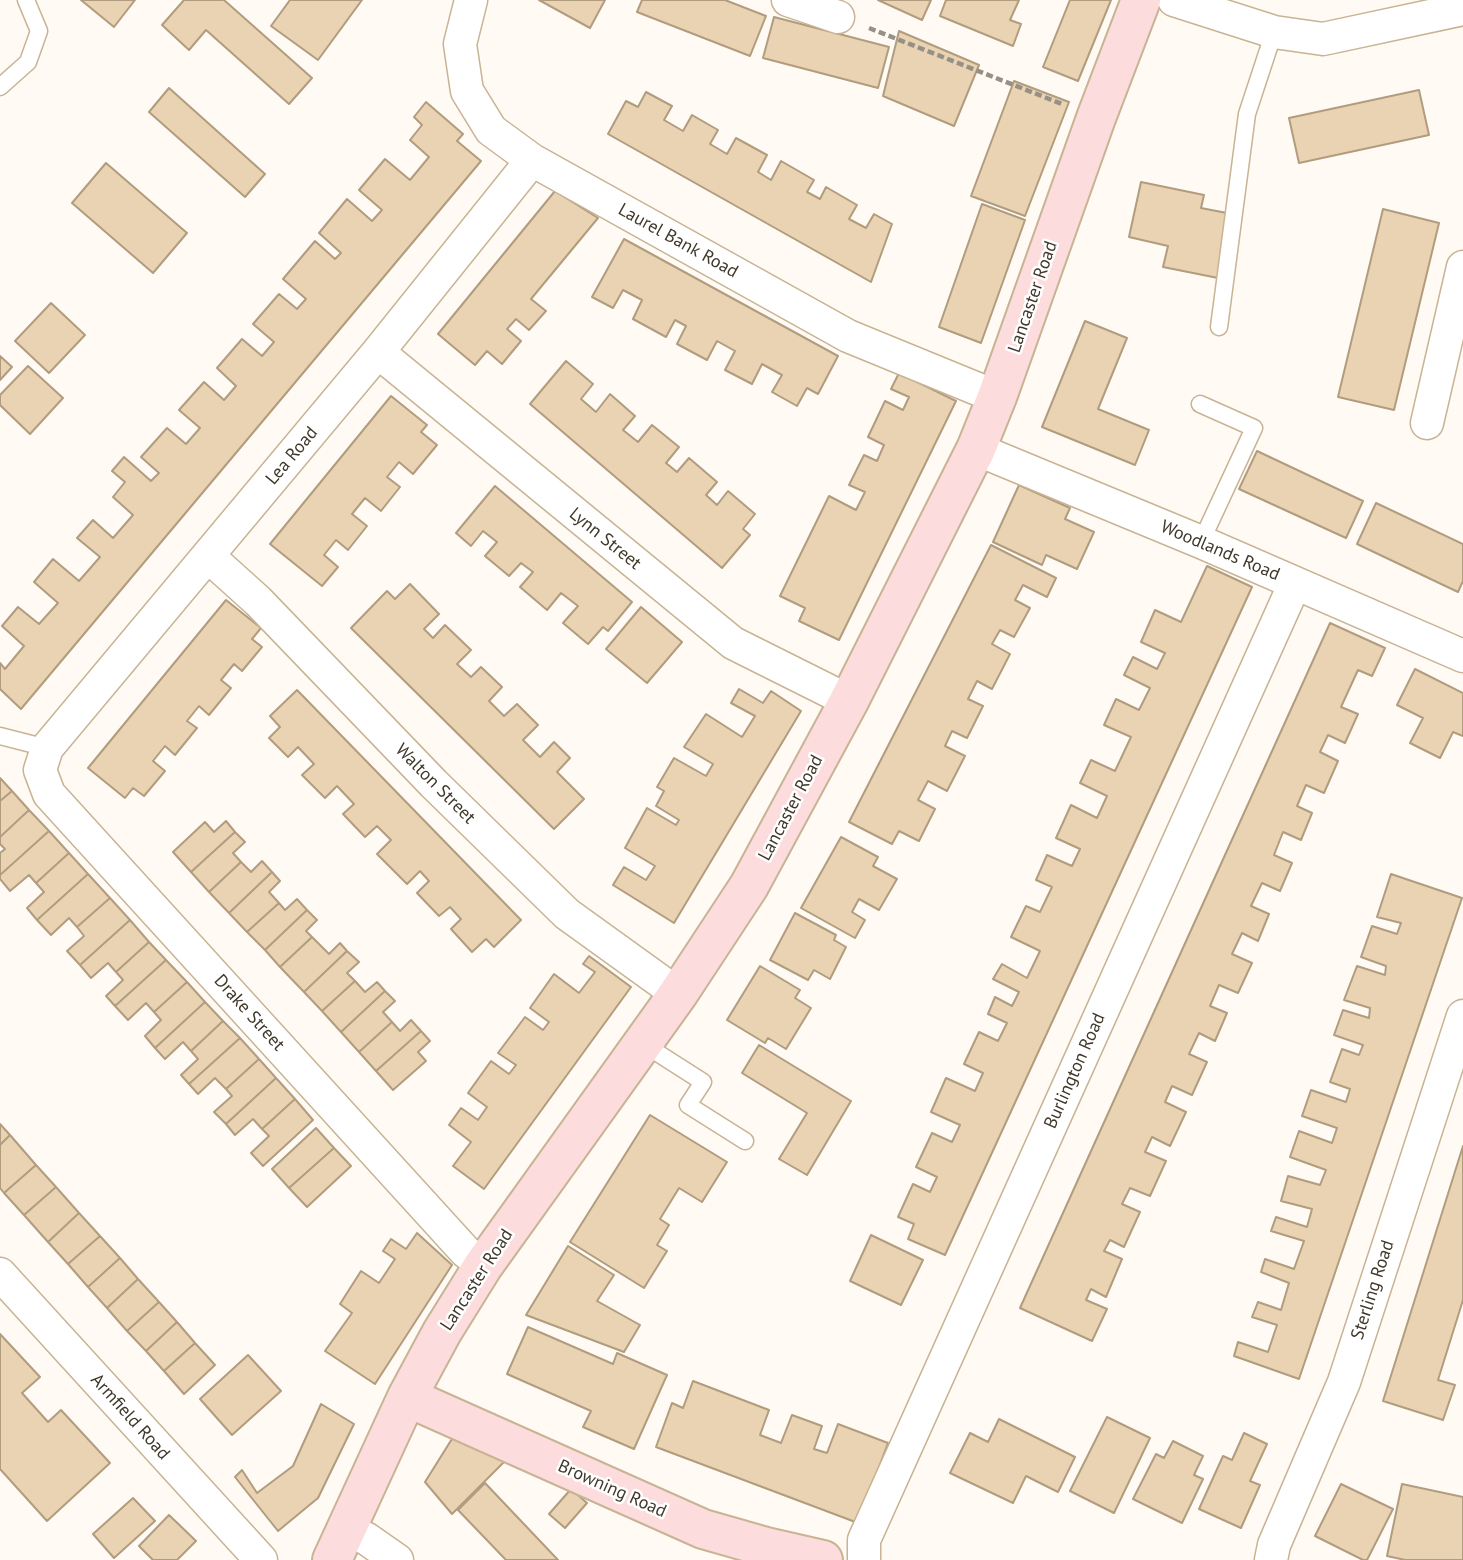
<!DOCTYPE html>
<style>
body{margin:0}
canvas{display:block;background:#fffaf4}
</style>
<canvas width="1463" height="1560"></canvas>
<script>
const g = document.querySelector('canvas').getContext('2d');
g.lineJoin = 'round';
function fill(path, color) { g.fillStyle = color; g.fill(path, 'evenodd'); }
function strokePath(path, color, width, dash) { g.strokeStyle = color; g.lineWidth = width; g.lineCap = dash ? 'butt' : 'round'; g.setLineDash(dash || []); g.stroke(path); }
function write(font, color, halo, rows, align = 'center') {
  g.font = font + ' "PT Sans",sans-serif'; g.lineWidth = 5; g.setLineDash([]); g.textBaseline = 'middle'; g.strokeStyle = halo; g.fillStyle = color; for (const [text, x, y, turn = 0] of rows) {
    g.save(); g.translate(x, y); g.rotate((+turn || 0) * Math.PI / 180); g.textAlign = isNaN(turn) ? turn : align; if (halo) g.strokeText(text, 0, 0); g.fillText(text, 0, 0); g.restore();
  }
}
const building = new Path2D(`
 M81,0H135L114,27Z
 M184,0H224L312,78L289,104L206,30L189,50L162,25Z
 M290,0H362L318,60L271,26Z
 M539,0H605L590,28Z
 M642,0H725L766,16L750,56L637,12Z
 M878,0H931L922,20Z
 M946,0H1019L1010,20L1021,24L1013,46L940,16Z
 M1070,0H1111L1078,81L1043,67Z
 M774,17L889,47L878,88L763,58Z
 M899,31L979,65L954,126L883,96Z
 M1014,81L1069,102L1025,216L971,196Z
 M169,88L265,174L245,197L149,112Z
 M1419,90L1429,135L1299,163L1289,118Z
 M646,92L672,106L664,120L683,131L692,115L718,130L710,144L727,154L736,138L767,155L758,172L771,180L781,161L814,180L807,192L820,199L826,187L857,205L849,219L866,228L874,214L892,224L871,282L608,134L626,101L638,107Z
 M426,102L463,134L457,141L481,161L21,709L0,689V663L5,669L24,646L2,626L18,607L39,624L58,603L34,582L53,559L79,581L100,557L77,538L93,520L113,538L133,515L113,497L125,482L112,471L124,457L151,481L159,473L141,457L167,428L186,444L200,428L179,410L204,382L224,400L236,386L217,368L242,339L262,356L274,342L253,324L279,294L297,309L306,299L283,279L315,241L335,259L341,253L319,233L347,199L372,221L382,210L359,190L385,159L410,180L429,157L410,140L422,125L414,117Z
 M106,163L187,233L153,273L72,203Z
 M1141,182L1204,195L1201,208L1232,214L1223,279L1163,267L1168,246L1129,237Z
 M555,191L598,218L531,299L546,311L529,330L516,319L507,329L521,341L502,364L487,351L475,365L438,334Z
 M982,204L1025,220L981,343L939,327Z
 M1383,209L1439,223L1394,410L1338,397Z
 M624,239L838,356L818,394L807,388L797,406L772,392L782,375L762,364L752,384L725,370L735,351L717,341L707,360L677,344L686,326L675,320L666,337L633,319L642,300L623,290L613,308L592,297Z
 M51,303L85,335L49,373L15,341Z
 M1085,321L1127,338L1098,409L1149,430L1135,465L1042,427Z
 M0,356L12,367L0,380Z
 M566,361L593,384L581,399L596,412L610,394L635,416L623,430L638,442L652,425L679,447L666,463L677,472L689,458L717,482L706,495L717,505L728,491L755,514L743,529L750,535L722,568L530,404Z
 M28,366L63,398L30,434L0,405V395Z
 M899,373L956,401L839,640L799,621L805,608L780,596L829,496L856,510L865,492L849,485L864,455L877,461L884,445L868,437L885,401L903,410L909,397L891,389Z
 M391,396L427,425L421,432L437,445L413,474L399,462L387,477L400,487L381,511L365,498L352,514L367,526L348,550L336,540L324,555L338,567L322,586L270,544Z
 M1257,451L1363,501L1346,538L1239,489Z
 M1019,485L1070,508L1065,519L1094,532L1077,569L1046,555L1042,565L993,542Z
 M495,486L632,602L608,631L603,627L588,644L563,623L578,606L561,593L547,610L520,587L533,572L521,563L509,576L485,556L497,542L483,531L471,546L456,533Z
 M1376,503L1463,544V581L1458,592L1357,544Z
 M991,545L1056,578L1047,597L1023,585L1015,600L1030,608L1014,637L1000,630L992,644L1010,654L992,689L977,681L968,699L983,706L967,738L952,731L945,746L965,756L947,791L928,781L918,800L935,809L919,841L899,831L892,844L849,822Z
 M1207,566L1252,587L945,1255L908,1239L914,1224L898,1217L913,1184L930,1192L937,1177L916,1167L932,1133L952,1142L960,1125L931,1112L946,1078L975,1091L983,1073L964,1064L979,1032L998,1041L1007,1023L988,1014L995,997L1012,1006L1019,992L993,979L1002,964L1027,978L1040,951L1011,937L1026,906L1040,912L1052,887L1036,880L1047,855L1072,866L1080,849L1056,838L1071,805L1097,818L1107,796L1080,783L1091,760L1115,771L1131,737L1104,725L1116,699L1139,710L1150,688L1124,675L1133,657L1157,669L1165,653L1141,642L1155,610L1181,622Z
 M410,584L439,614L424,629L433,638L445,625L471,650L457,664L471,677L481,667L502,687L489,701L504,716L517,704L538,725L523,740L540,757L554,742L570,758L557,772L584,799L554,829L351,628L387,591L395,599Z
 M226,600L261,628L252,639L262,647L242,671L234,664L221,680L231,688L209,715L199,706L187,721L197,728L175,755L165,746L153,761L165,771L144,796L133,788L125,798L88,768Z
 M641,607L682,642L647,683L606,649Z
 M1330,623L1385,648L1372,676L1358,670L1341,707L1358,714L1345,743L1328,735L1320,752L1338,761L1324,793L1306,785L1297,806L1312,813L1301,840L1283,832L1274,855L1292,863L1280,891L1262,883L1251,906L1269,914L1258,941L1242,933L1232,954L1252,963L1238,993L1219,985L1210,1006L1227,1013L1215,1041L1199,1033L1189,1054L1207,1062L1192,1095L1172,1086L1165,1102L1186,1112L1170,1146L1152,1137L1145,1152L1166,1161L1150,1196L1130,1188L1122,1204L1140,1212L1124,1247L1110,1240L1104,1251L1122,1259L1106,1297L1091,1289L1086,1300L1107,1309L1092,1341L1020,1308Z
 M1415,669L1463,693V736L1453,732L1440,758L1410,743L1423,718L1397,705Z
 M739,689L763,703L771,691L801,711L674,923L613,885L624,867L646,880L655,866L625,848L647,808L676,825L679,820L656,806L664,791L657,787L674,758L706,776L713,764L684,747L706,714L742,737L755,716L731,703Z
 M297,690L521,920L494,947L486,939L472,952L451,929L461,919L450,907L439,916L417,893L429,881L420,871L407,884L377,854L391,840L377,826L365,837L343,814L354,804L337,786L325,798L302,775L314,764L298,747L288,757L269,738L280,727L270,716Z
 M0,778L12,791L0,801Z
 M12,791L29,810L0,837V801Z
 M29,810L49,831L0,875V853L5,849L0,844V837Z
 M226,821L235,832L191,872L173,852L205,822L214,832Z
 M49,831L69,853L36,883L29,875L10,891L0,879V875Z
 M235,832L245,842L233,853L241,862L209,892L191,872Z
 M841,837L878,857L873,866L897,879L879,910L859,899L852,912L865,920L855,938L801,908Z
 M69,853L88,874L37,920L27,908L44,892L36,883Z
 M262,861L272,872L229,913L209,892L241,862L251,872Z
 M272,872L280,881L269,892L279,903L247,932L229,913Z
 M88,874L110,898L77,927L69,918L51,935L37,920Z
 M1391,874L1462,898L1299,1379L1234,1356L1238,1342L1268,1352L1277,1325L1252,1317L1258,1302L1281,1310L1289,1283L1261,1272L1265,1259L1294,1269L1304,1241L1271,1231L1276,1217L1307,1227L1312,1209L1281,1201L1288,1176L1320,1185L1326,1170L1290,1157L1299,1131L1332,1143L1337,1128L1302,1116L1311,1090L1346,1102L1350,1089L1330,1082L1342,1049L1359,1055L1363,1045L1334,1035L1343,1010L1369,1018L1370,1008L1344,1000L1357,966L1385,975L1386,966L1361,957L1372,926L1397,934L1401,923L1377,917Z
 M110,898L130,920L80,965L67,951L84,936L77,927Z
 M297,899L307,910L265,950L247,932L279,903L285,910Z
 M307,910L317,920L306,931L312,937L280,967L265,950Z
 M795,913L836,935L834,940L846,947L830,979L814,970L808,980L770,960Z
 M130,920L149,942L116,972L108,963L91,978L80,965Z
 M312,937L329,954L340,943L347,951L304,992L280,967Z
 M149,942L166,960L115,1006L106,996L123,980L116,972Z
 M347,951L359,962L347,973L355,981L322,1011L304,992Z
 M589,956L631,987L484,1189L453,1166L471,1142L449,1125L461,1108L478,1120L487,1107L468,1093L491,1061L509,1074L516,1065L498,1053L525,1017L543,1030L549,1022L530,1008L554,974L579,993L595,972L583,964Z
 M166,960L187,982L154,1012L146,1003L128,1020L115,1006Z
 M760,966L800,990L795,998L811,1008L786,1049L768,1038L765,1043L727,1020Z
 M355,981L365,992L377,982L385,991L341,1032L322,1011Z
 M187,982L205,1002L155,1048L145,1036L161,1020L154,1012Z
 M385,991L395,1001L383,1012L392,1022L359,1052L341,1032Z
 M205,1002L223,1021L191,1051L183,1042L165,1059L155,1048Z
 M411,1020L421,1031L376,1071L359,1052L392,1022L400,1031Z
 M223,1021L240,1038L189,1084L181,1075L198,1059L191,1051Z
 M421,1031L430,1041L418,1052L426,1061L393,1090L376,1071Z
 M240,1038L259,1059L226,1089L215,1078L198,1094L189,1084Z
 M759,1045L851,1101L807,1175L779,1159L807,1113L742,1073Z
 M259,1059L276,1078L226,1124L214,1112L232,1096L226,1089Z
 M276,1078L295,1099L262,1129L253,1119L235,1135L226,1124Z
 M295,1099L313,1120L263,1166L251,1153L269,1136L262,1129Z
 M650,1115L727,1162L702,1202L679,1188L660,1219L669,1225L657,1245L667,1251L644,1288L570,1242Z
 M0,1124L10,1135L0,1145Z
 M316,1128L334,1148L289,1188L272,1169Z
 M10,1135L36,1165L4,1193L0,1188V1145Z
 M1463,1146V1300L1438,1380L1455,1385L1443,1420L1383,1401Z
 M334,1148L351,1166L307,1207L289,1188Z
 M36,1165L56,1187L24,1215L4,1193Z
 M56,1187L79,1213L48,1242L24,1215Z
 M79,1213L100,1236L68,1264L48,1242Z
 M417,1233L452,1265L375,1384L325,1351L352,1313L340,1304L361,1271L379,1283L395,1259L383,1251L391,1239L406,1249Z
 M871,1235L923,1260L901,1305L850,1281Z
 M100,1236L120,1258L88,1287L68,1264Z
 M568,1246L614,1275L597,1301L640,1325L624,1352L526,1315Z
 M120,1258L138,1279L107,1308L88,1287Z
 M138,1279L159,1302L127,1331L107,1308Z
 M159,1302L177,1322L146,1351L127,1331Z
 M177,1322L195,1343L164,1371L146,1351Z
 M528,1327L613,1364L617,1353L667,1375L634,1449L583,1427L591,1411L507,1374Z
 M0,1334L40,1377L22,1393L48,1422L61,1410L110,1463L47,1521L0,1469Z
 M195,1343L215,1365L184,1394L164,1371Z
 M248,1355L281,1391L232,1435L200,1399Z
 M693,1381L769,1410L760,1435L781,1443L792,1415L822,1426L814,1449L827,1453L838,1424L888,1443L858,1523L656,1447L672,1403L683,1408Z
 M321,1404L354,1424L318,1498L278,1531L235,1477L242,1470L257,1493L293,1466Z
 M1107,1417L1150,1438L1114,1513L1070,1491Z
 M999,1419L1075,1457L1058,1492L1026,1476L1013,1503L950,1473L970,1433L988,1442Z
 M460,1426L513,1453L452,1514L425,1482Z
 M1244,1433L1267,1444L1250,1481L1260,1485L1241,1528L1199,1509L1223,1456L1232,1460Z
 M1173,1441L1203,1456L1194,1475L1203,1479L1182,1523L1133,1499L1156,1454L1164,1458Z
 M485,1483L558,1560H506L458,1510Z
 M1341,1484L1393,1509L1367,1560H1363L1315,1536Z
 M1402,1484L1463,1497V1560H1405L1387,1556Z
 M571,1489L587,1503L565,1528L549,1514Z
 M133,1498L155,1521L114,1558L93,1534Z
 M169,1515L196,1541L177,1560H153L139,1546Z`);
const path = new Path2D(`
 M869,28L1062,104`);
const lane = new Path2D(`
 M0,87L28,62L39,31L26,0
 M1219,327L1247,114L1274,32
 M1200,404L1254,428L1201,542
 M0,736L47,748
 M642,1043L703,1082L688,1105L745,1141`);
const street = new Path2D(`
 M471,0L460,44L467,91L491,130L532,160L848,336L997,397
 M788,0L838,17
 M1174,0L1274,32L1323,39L1463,9
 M378,352L733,643L849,701
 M1427,423L1463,267
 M976,449L1201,542L1463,656
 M208,556L258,601L434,784L567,914L678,994
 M483,1266L465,1251L49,794L40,770L47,748L378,352L532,160
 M0,1274L261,1560
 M347,1530L367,1539L397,1560
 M864,1560V1540L1295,583
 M1271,1560L1274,1545L1344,1382L1463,1016`);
const secondary = new Path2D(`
 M407,1397L703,1529L766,1547L823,1560
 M332,1560L407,1397L442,1332L483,1266L678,994L749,886L849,701L976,449L997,397L1096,118L1141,0`);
const streetNames = [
 ["Laurel Bank Road",678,241,29],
 ["Lancaster Road",1033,297,-71],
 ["Lea Road",292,456,-50],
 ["Lynn Street",605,539,39],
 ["Woodlands Road",1220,551,23],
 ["Walton Street",435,784,45],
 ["Lancaster Road",791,808,-62],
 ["Drake Street",249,1013,48],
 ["Burlington Road",1075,1071,-66],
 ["Lancaster Road",477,1280,-57],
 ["Sterling Road",1373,1290,-72],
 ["Armfield Road",130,1417,48],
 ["Browning Road",612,1489,24]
];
fill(building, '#e9d3b3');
strokePath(building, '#b19c7e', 2);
strokePath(lane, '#c8b494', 19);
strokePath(street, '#c8b494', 35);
strokePath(secondary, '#c8b494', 42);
strokePath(path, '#979086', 4.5, [7, 3.5]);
strokePath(lane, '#fff', 16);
strokePath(street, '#fff', 32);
strokePath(secondary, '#fcdcdd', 38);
write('18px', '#40382b', '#fff', streetNames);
</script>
